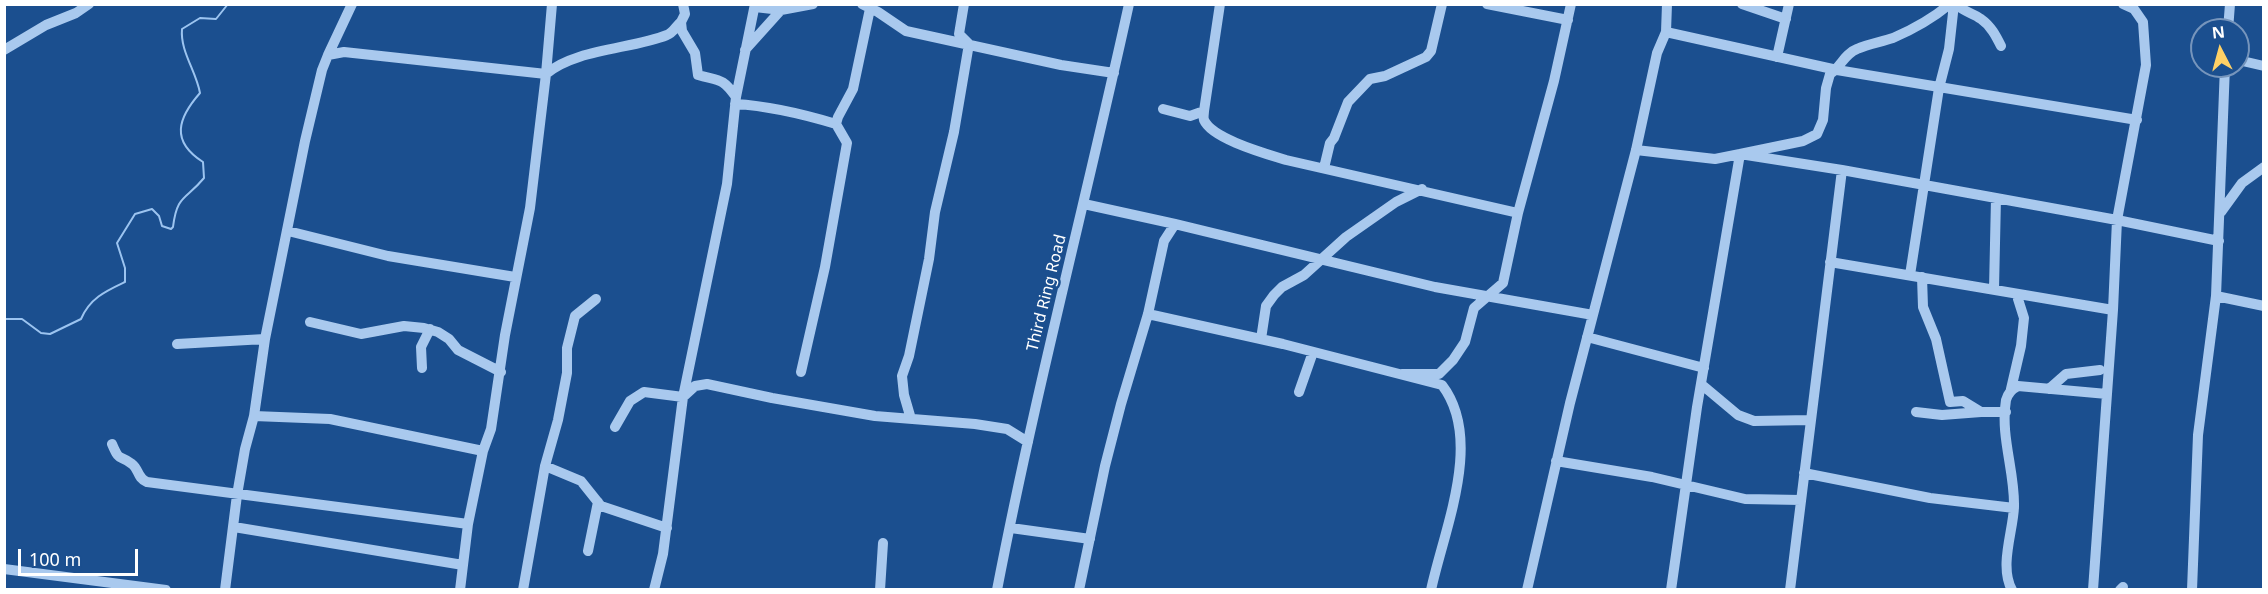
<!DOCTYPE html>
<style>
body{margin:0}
#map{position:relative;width:2268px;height:594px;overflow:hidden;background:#1b4f8f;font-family:"Noto Sans",sans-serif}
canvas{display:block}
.frame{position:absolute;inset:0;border:6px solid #fff;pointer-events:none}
.north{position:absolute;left:2190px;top:18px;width:60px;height:60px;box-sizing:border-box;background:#1b4f8f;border:2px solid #7695bc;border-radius:50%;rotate:354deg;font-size:16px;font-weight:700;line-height:24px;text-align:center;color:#fff}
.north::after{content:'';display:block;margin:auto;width:21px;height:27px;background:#ffd166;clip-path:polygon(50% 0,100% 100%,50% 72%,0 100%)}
.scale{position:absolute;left:18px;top:549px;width:120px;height:27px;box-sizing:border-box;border:3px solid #fff;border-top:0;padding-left:8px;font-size:18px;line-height:21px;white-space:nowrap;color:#fff;-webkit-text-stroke:4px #1b4f8f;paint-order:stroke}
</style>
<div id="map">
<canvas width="2268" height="594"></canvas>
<div class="frame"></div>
<div class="north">N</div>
<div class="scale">100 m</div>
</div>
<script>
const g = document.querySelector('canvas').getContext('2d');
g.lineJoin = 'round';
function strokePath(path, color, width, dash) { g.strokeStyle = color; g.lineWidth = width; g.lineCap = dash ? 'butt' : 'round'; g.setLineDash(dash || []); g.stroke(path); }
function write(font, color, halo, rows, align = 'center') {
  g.font = font + ' "Noto Sans",sans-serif'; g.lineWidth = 5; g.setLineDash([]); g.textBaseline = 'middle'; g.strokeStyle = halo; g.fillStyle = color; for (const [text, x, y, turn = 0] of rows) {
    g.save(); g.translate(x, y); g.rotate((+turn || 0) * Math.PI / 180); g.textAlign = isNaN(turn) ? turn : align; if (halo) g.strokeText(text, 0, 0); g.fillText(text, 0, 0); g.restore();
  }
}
const stream = new Path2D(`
 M4,319H22L41,333L50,334L81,319C90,298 106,291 125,282V268L117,243L135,214L152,209L159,216L162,226L171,229L173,227C177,194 186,200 204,178L203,162C170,141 178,118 200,93C196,71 180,51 182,29L200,18L216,19L228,4`);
const minor = new Path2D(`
 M683,4L685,14L681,22L682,31L695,53L698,75C719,81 722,77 736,97
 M754,4L755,7L781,10L813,4
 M862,4L878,12L906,31L1061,65L1114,73
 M1220,4L1204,111C1204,114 1203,117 1204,120C1212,139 1267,154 1286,160L1518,213L1503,283L1474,308L1465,342L1453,360L1439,374H1402
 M1487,4L1568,20
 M1742,4L1786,19
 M1956,4C1964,12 1973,13 1981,19C1991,26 1996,36 2001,46
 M2228,30L2230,4
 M1666,32L1837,70L2137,120
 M4,50L46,25L76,13L89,4
 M745,50L781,10
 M328,55L352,4
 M1777,57L1789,4
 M2238,60L2264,66
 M735,104C771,106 803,114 836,124
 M1163,109L1190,116L1204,111
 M1636,150L1715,159L1740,154L1842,170L2117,220L2219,241
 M1324,168L1330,143L1334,138L1348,102L1370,79L1385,76L1426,57L1431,51L1442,4
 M1084,204L1175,224L1435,287L1593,315
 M2221,212L2242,183L2264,167
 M1518,213L1554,81L1571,4
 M288,231L388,256L515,277
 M1830,262L2113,310
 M1910,275L1939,88L1949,49L1954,4
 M1922,277L1923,307L1936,339L1950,402L1963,401L1981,412H2006
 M1994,289L1996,198
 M2216,296L2264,306
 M1148,314L1283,344L1442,385C1484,440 1444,529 1431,590
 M310,322L361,334L404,326L424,328L438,332L449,339L458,350L501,372
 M1587,337L1704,368
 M1261,339L1266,306L1274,295L1282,287L1304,275L1346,237L1396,202L1422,189
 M177,344L265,339
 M422,368L421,347L430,329
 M801,372L825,267L847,143L836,124L838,117L853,89L871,4
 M1701,384L1738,415L1754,421L1810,420
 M2011,389L2021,346L2024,318L2018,299
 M2049,389L2066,374L2100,370
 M1299,392L1313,352
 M1916,412L1942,415L1981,412
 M254,416L330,419L483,451
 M911,419L904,395L902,376L909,356L929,259L935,212L954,132L969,44L959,34L964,4
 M615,427L630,401L644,392L683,397L695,386L707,384L772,398L875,416L975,424L1007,429L1028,442
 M112,444C120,463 119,454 132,464C139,469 137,478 147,482L468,524
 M1556,461L1652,477L1745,499L1801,500
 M545,466L581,481L601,506L667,528
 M1804,473L1930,498L2014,508
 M234,527L463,565
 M1011,528L1090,539
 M588,551L598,502
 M4,569L166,590
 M225,590L237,495L245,449L254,416L265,339L305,141L322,70L328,55L344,52L546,74C575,49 632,49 667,35C673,33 676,26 681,22
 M460,590L468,524L483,451L491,429L505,335L530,208L546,74L552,4
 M523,590L545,466L558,420L567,373V348L575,316L596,299
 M654,590L663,554L683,397L727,184L736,97L755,4
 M880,590L883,543
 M997,590C1035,393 1086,200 1129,4
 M1079,590L1105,466L1121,404L1148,314L1164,241L1175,224
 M1527,590L1570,403L1636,150L1657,53L1666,32L1667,4
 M1671,590L1697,407L1740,154L1803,141L1817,134L1823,120L1826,88L1830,74C1841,67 1844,54 1857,49C1868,44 1881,42 1893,38C1914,29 1933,18 1950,4
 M1790,590L1842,170
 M2012,590C1999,566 2013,532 2014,507C2015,471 2000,437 2006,400C2008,393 2012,389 2018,386L2107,394
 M2093,590L2113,310L2117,220L2146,65L2143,22L2134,9L2123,4
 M2120,590L2123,587
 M2192,590L2198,435L2216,296L2225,66`);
const streetNames = [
 ["Third Ring Road",1047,293,-76]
];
strokePath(stream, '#9cc4f0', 2);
strokePath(minor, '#a9c9ee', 10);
write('16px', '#fff', '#1b4f8f', streetNames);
</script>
